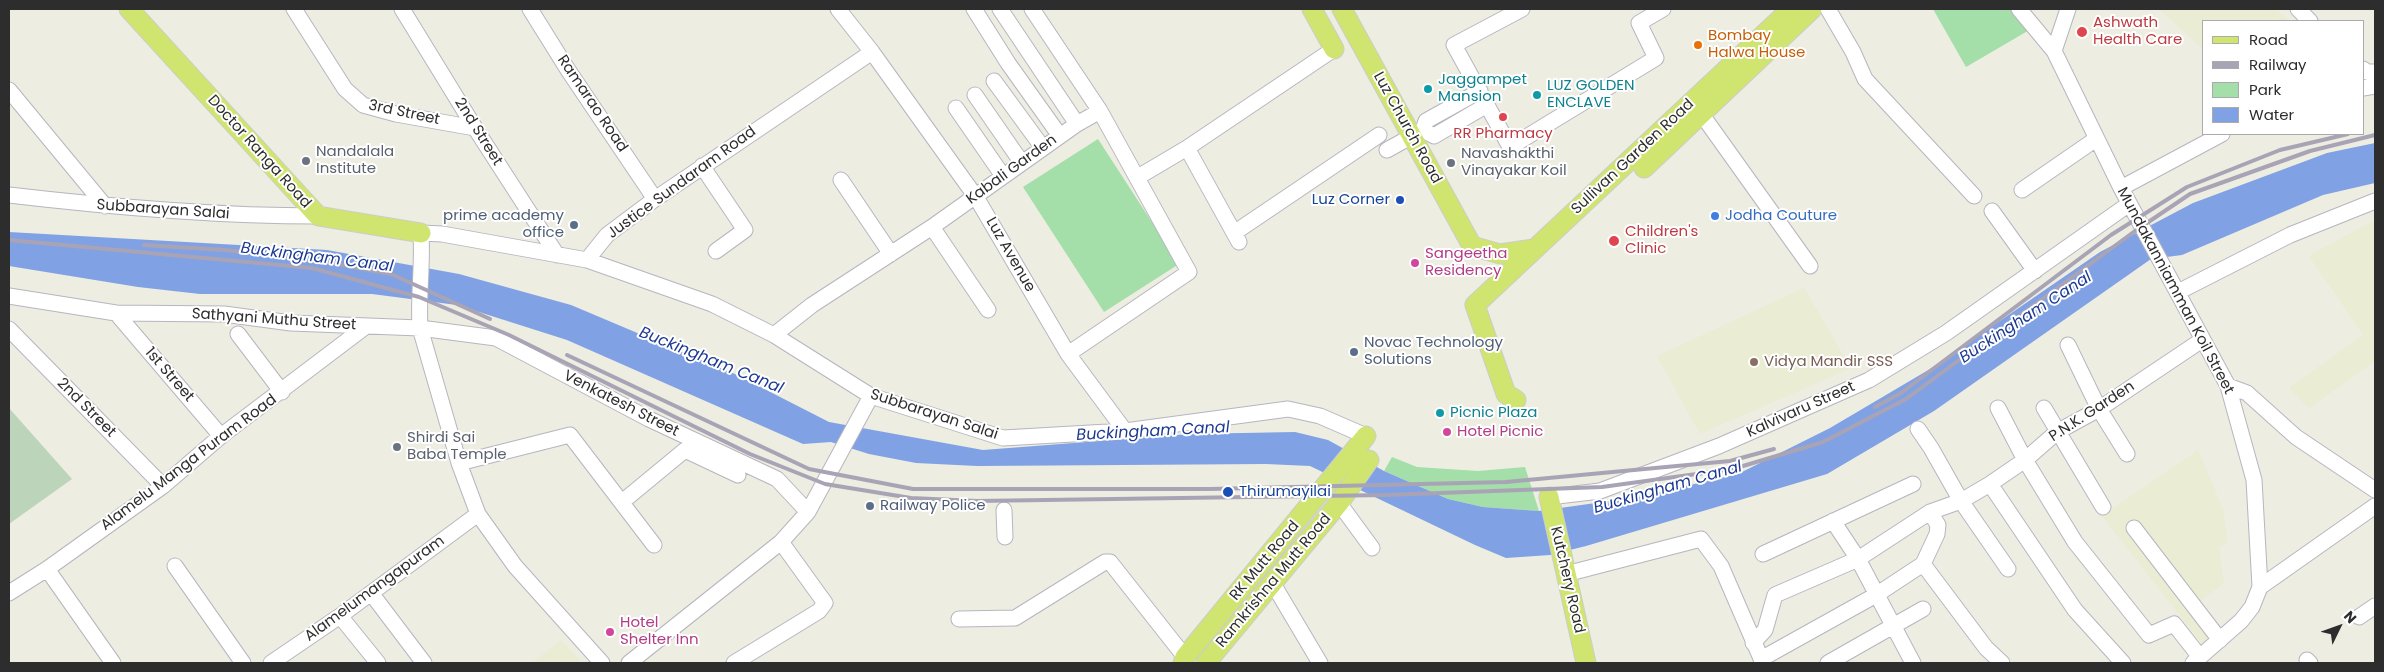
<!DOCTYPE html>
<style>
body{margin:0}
#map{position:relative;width:2384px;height:672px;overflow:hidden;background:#edede1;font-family:Poppins,sans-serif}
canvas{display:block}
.frame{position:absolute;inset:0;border:10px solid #2d2d2d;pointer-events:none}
.legend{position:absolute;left:2202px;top:20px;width:162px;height:115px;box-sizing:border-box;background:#fff;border:1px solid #ababab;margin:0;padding:6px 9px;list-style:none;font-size:15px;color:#2d2d2d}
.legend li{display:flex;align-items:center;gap:10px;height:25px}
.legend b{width:25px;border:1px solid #ababab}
.north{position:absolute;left:2314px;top:602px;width:50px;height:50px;-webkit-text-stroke:4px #fff;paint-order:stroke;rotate:48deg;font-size:14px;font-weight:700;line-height:20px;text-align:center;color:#2d2d2d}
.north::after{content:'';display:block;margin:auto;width:18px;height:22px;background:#2d2d2d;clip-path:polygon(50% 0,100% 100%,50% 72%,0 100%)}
</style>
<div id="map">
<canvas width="2384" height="672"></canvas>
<div class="frame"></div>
<ul class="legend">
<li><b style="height:6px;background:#d0e470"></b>Road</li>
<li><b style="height:6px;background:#a9a4b5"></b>Railway</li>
<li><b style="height:14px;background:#a4dea8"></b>Park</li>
<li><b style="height:14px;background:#80a1e4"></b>Water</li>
</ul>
<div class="north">N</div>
</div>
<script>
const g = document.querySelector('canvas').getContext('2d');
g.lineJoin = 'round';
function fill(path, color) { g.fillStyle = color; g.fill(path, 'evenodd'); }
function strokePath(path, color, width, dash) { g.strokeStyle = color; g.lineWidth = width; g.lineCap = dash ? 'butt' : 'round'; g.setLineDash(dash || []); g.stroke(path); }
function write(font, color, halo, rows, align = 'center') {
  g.font = font + ' Poppins,sans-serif'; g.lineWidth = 4; g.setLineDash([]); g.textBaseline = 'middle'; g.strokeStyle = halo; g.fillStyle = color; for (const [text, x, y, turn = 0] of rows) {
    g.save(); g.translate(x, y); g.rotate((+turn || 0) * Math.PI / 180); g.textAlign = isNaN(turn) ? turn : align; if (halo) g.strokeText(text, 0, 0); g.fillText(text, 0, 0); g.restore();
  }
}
const education = new Path2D(`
 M2159,9H2276L2289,21H2203V49Z
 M2375,220V361L2309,408L2289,388L2363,335L2309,256Z
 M1804,288L1851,368L1700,434L1657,356Z
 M2198,450L2223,509L2228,542L2219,547L2224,583L2199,602L2221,631L2203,645L2102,516Z
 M561,640L582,663H532Z`);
const green = new Path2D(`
 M1933,9H2015L2031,29L1966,67Z
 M1098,139L1179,264L1104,312L1023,187Z
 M1392,457L1417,467L1478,471L1525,467L1539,511L1483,507L1448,499L1384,471Z`);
const cemetery = new Path2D(`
 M9,408L72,479L9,524Z`);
const water = new Path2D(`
 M2375,143V183L2323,195L2182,255L2151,259L1934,411L1827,474L1586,546L1550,555L1506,558L1475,545L1310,466L1266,464L977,466L916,463L869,454L831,442L803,444L567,340L457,305L372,294H200L138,287L9,266V232L327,250L459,274L571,305L737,375L829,422L983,450L1190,434L1295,432L1328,440L1384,471L1448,499L1483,507L1539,511L1638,497L1738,474L1830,428L1930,369L2100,252L2193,203L2327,153Z`);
const minor = new Path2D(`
 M294,9L345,89L363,105L396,114L475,128
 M402,9L475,128L557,255
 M530,9L568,70L655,199
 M838,9L872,52L976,197L1068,354L1125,431
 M974,9L1008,63L1060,136
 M1000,9L1077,124
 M1032,9L1100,111
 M1522,9L1454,45L1510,147L1656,58L1639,23L1663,9
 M1828,9L1853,52L1865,79L1974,196
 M2019,9L2054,51
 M2068,9L2054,51L2121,188L2228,386L2254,480L2260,587L2252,607L2241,621L2193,663
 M2298,9L2310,21
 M2363,69L2367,72H2375
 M994,81L1043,148
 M2363,88L2375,86
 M9,90L105,206
 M975,95L1022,163
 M1695,105L1810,266
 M956,108L1003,176
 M1423,130L1434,136L1487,105
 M1187,148L1239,242
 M1387,150L1423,130L1426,121L1480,91
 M702,166L745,230L716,251
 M1138,177L1187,148L1334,49
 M841,180L891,254
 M2121,188L2222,134
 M2022,190L2096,139
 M9,195C111,207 214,216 318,216
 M1992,211L2035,271
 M932,227L988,310
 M1234,233L1379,135
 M587,260L607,235L655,199L872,52
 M2178,292L2290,235L2375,201
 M9,296L116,313L224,314L291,323L420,328L496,338L649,419L777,479L808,512
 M116,313L221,436
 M9,329L163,486
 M238,334L282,392
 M774,335L812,305L932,227L1077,124L1100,111L1189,272L1068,354
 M2068,345L2099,409L2127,454
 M2228,386L2247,393L2296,437L2375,490
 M1998,408L2025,460L2075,542L2149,635L2174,624L2200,657
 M2044,408L2103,507
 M1918,429L1931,448L1961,501L2008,569
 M459,463L570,435L654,545
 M1990,484L2075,610L2123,663
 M1549,497L1600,491L1719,446L1869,380L1946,333L2129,204
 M622,502L685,450L738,475
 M1339,503L1372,548
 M1004,510L1005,537
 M1833,521L1858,559L1913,663
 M2134,528L2220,640
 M1763,554L1913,484
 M1923,564L1986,648L2002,663
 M175,566L243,663
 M47,569L113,663
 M1566,574L1701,539L1721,566L1763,663
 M1272,582L1320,663
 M2260,587L2375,506
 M9,593L47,569L163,486L221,436L365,327
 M371,593L424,663
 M340,616L378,663
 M2359,617L2375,606
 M959,619L1015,618L1105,562H1110L1185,657
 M1753,643L1765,630L1775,595L1858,559L1930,512L1961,501L1990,484L2025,460L2057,432L2099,409L2202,340
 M1761,659L1876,595L1923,564L1937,534L1938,525L1930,512
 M2307,660L2310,663
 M271,663L340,616L478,514
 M602,663L515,566L478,514L459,463L420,328C418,296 423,265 421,233L442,234L587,260L712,304L774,335L871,396L1003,438L1125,431L1288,409L1320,416L1366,436
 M629,663L781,542L808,512L871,396
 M734,663L819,611L825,603L781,542
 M1828,663L1923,609`);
const major = new Path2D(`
 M129,9L318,216L421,233
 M1312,9L1334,49
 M1342,9L1472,246L1500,254L1534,249
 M1644,168L1812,9
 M1516,400L1506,394L1475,305L1791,9
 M1549,497L1586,663
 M1183,663L1185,657L1366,436
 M1206,663L1339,503L1369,460`);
const rail = new Path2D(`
 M9,240L312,268L419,297L509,335L750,454L825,484L911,498L977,501L1386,495L1602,487L1733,469L1823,442L1906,399L2135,231L2190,194L2310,151L2375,135
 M144,245L225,250L320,261L391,274L490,319
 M567,355L809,469L913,489H1210L1506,482L1730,461L1774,449
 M1875,407L1901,393L2111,235L2187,187L2280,150L2348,134`);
const markers = [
 [2082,32,6,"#e0444e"],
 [1698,45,5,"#e8710a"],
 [1428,89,5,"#0f9aa8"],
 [1537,95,5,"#0f9aa8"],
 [1503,117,5,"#e0444e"],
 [306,161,5,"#6b7280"],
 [1451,163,5,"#6b7280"],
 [1400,200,5,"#1a4fb4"],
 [1715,216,5,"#3f7fe0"],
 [574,225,5,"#5c6f8a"],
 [1614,241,6,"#e0444e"],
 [1415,263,5,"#d1479c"],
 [1354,352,5,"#5c6f8a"],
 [1754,362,5,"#8d6e63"],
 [1440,413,5,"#0f9aa8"],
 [1447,432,5,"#d1479c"],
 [397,447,5,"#6b7280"],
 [1228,492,6,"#1a4fb4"],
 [870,506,5,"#5c6f8a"],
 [610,632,5,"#d1479c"]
];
const healthNames = [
 ["Ashwath",2093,23],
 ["Health Care",2093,40],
 ["RR Pharmacy",1503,134,"center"],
 ["Children's",1625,232],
 ["Clinic",1625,249]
];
const foodNames = [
 ["Bombay",1708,36],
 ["Halwa House",1708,53]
];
const cultureNames = [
 ["Jaggampet",1438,80],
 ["Mansion",1438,97],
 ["LUZ GOLDEN",1547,86],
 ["ENCLAVE",1547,103],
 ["Picnic Plaza",1450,413]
];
const streetNames = [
 ["Ramarao Road",592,104,56],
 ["3rd Street",404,113,12],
 ["Luz Church Road",1407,128,61],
 ["2nd Street",478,132,58],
 ["Doctor Ranga Road",259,152,48],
 ["Sullivan Garden Road",1633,157,-43],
 ["Kabali Garden",1012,170,-36],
 ["Justice Sundaram Road",682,183,-36],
 ["Subbarayan Salai",163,210,4],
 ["Luz Avenue",1010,255,60],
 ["Mundakanniamman Koil Street",2175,291,62],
 ["Sathyani Muthu Street",274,320,4],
 ["1st Street",169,375,49],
 ["Venkatesh Street",621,404,27],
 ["2nd Street",86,408,45],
 ["Kalvivaru Street",1801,410,-24],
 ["P.N.K. Garden",2092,412,-33],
 ["Subbarayan Salai",934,415,18],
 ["Alamelu Manga Puram Road",189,463,-37],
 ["RK Mutt Road",1265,561,-50],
 ["Kutchery Road",1567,580,77],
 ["Ramkrishna Mutt Road",1274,581,-50],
 ["Alamelumangapuram",375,589,-36]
];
const worshipNames = [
 ["Nandalala",316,152],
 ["Institute",316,169],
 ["Navashakthi",1461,154],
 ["Vinayakar Koil",1461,171],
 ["Shirdi Sai",407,438],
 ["Baba Temple",407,455]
];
const transitNames = [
 ["Luz Corner",1390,200],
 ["Thirumayilai",1239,492,"left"]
];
const serviceNames = [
 ["prime academy",564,216,"right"],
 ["office",564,233,"right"],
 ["Novac Technology",1364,343],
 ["Solutions",1364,360],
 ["Railway Police",880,506]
];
const shopNames = [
 ["Jodha Couture",1725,216]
];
const hotelNames = [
 ["Sangeetha",1425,254],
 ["Residency",1425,271],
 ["Hotel Picnic",1457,432],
 ["Hotel",620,623],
 ["Shelter Inn",620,640]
];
const educationNames = [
 ["Vidya Mandir SSS",1764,362]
];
const waterNames = [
 ["Buckingham Canal",317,258,7],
 ["Buckingham Canal",2026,318,-33],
 ["Buckingham Canal",711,361,22],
 ["Buckingham Canal",1153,432,-3],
 ["Buckingham Canal",1668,488,-16]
];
fill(education, '#eaecd3');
fill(green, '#a4dea8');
fill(cemetery, '#bcd5ba');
fill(water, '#80a1e4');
strokePath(minor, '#b7b5bf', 17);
strokePath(major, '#cdcdcd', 21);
strokePath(minor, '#fff', 15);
strokePath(major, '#d0e470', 19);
strokePath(rail, '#a9a4b5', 4);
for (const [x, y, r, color] of markers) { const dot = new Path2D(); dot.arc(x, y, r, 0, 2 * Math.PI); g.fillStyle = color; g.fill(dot); strokePath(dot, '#fff', 2); }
write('15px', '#be3a42', '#fff', healthNames, 'left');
write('15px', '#c56008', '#fff', foodNames, 'left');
write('15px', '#0d838f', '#fff', cultureNames, 'left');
write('15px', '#2d2d2d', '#fff', streetNames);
write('15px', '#5b616d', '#fff', worshipNames, 'left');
write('15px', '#164399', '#fff', transitNames, 'right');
write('15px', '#4e5e75', '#fff', serviceNames, 'left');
write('15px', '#366cbe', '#fff', shopNames, 'left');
write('15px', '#b23c85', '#fff', hotelNames, 'left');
write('15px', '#785e54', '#fff', educationNames, 'left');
write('italic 16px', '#1c3993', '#fff', waterNames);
</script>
